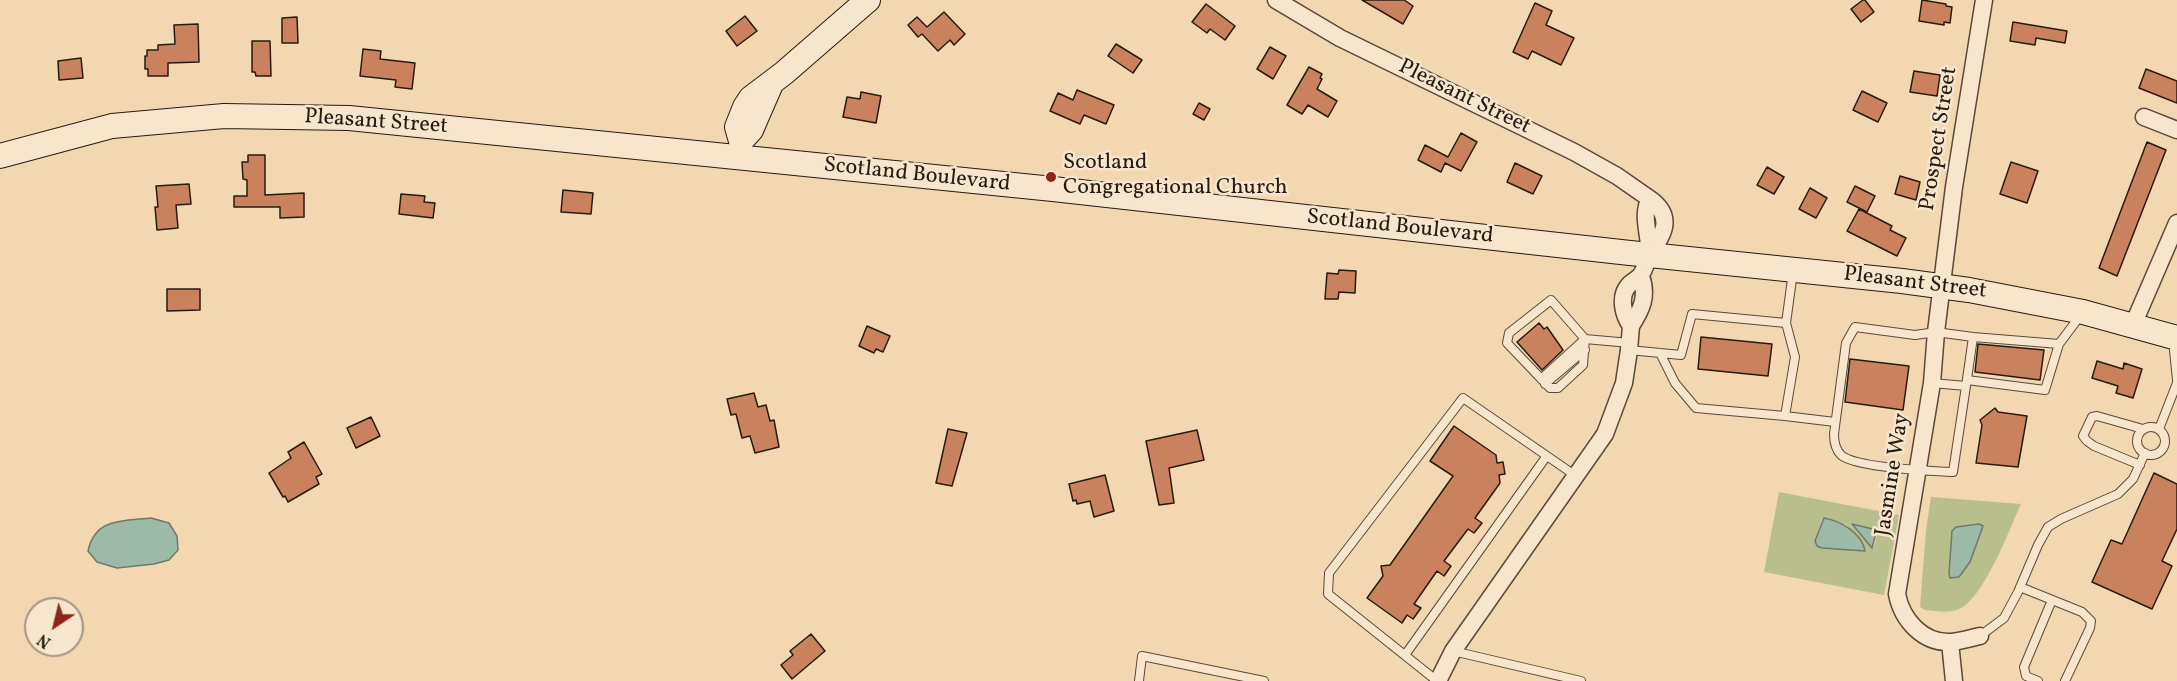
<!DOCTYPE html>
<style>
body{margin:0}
#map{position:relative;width:2177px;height:681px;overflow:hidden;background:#f3d7b0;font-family:Vollkorn,serif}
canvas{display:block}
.north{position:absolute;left:24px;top:597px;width:60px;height:60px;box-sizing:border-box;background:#f7e5cc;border:2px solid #a39481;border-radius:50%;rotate:215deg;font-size:16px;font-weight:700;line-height:24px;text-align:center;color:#261b11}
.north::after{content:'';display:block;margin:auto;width:21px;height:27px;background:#8f2418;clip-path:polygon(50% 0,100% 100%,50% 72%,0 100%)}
</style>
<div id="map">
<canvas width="2177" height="681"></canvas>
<div class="north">N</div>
</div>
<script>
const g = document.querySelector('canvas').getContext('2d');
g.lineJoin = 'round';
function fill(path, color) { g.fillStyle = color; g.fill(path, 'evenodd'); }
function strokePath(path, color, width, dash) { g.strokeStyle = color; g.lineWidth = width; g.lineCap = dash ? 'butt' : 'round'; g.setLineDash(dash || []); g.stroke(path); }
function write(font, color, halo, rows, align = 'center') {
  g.font = font + ' Vollkorn,serif'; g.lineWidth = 5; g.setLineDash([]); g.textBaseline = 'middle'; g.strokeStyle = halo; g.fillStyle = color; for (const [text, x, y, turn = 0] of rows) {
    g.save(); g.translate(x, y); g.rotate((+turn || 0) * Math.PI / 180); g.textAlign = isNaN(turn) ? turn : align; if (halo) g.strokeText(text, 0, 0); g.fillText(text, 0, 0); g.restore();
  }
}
const green = new Path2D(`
 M1779,492L1899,515L1884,595L1764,572ZM1827,518L1847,525L1864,551L1822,548L1817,546L1815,541L1822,520ZM1852,524L1878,532L1874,547H1871Z
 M1931,497L2021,504C2009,530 1985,595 1961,608C1952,614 1935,611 1925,610L1920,607L1926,530ZM1979,524L1949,573L1950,554L1956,527Z`);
const water = new Path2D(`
 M151,518L169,523L177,536L178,550L169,560L154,564L117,568L97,562L88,551C95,518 122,521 151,518Z
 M1824,518C1841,521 1862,533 1865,551L1822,548L1817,546L1815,541Z
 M1852,524L1877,530L1872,548Z
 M1979,524L1983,526L1970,562L1959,577L1950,578L1949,573L1952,531L1956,527Z`);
const building = new Path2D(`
 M1362,0H1404L1413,6L1403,24Z
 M1863,0H1865L1874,12L1861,22L1851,9Z
 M1922,0L1946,4V6L1952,7L1950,23L1944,22V25L1919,21Z
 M1535,3L1552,11L1546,25L1574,38L1561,65L1532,51L1528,59L1513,52Z
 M1206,4L1235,26L1225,40L1210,29L1207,33L1192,22Z
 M944,12L965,34L954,45L950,40L938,51L922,34L918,37L908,25L917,17L927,27Z
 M745,16L757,31L737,46L726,31Z
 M297,17L298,43H282V18Z
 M2013,22L2067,31L2065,43L2036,38L2035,45L2010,41Z
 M198,24L199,62L168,63V76H148V69H145V56H147V50H158V45L175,44L174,25Z
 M252,41H270L271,76H256L255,72H252Z
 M1116,44L1142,60L1133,73L1108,56Z
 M1270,47L1286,56L1273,79L1257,69Z
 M363,49L381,51L380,59L415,63L412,89L395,87L396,80L360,76Z
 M81,58L83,78L59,80L58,61Z
 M1309,67L1322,74L1320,78L1322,79L1317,89L1337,101L1328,117L1308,105L1302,114L1287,105Z
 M2146,69L2177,81V103L2139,88Z
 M1914,71L1940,75L1937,96L1910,92Z
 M1077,90L1114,105L1106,124L1084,115L1080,124L1050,111L1058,93L1073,100Z
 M1862,91L1887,103L1878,122L1853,110Z
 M861,92L881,96L876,123L843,117L847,97L860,99Z
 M1199,103L1210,109L1204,120L1193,114Z
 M1461,133L1477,142L1461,171L1445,163L1441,172L1418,160L1425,145L1448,157Z
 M2147,142L2166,150L2117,276L2099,268Z
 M248,155H265V195L304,193V217L280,218V207H234V196H247V180L243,179L242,162H248Z
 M2011,162L2038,171L2027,203L2000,194Z
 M1515,163L1542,176L1533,194L1507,182Z
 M1767,167L1784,177L1774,194L1757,185Z
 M1900,176L1920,182L1916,200L1895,194Z
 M189,184L191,204L176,205L178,228L157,230L155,207H158L156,186Z
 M1855,186L1875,196L1867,212L1847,202Z
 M1810,188L1827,198L1816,218L1799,209Z
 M563,190L593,193L591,214L561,212Z
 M401,194L425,196L424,202L435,203L433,218L399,214Z
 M1859,209L1892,226L1890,230L1906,238L1897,256L1847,231Z
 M1339,270L1356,271L1355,293L1339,292L1338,299H1325L1327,273L1338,274Z
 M167,289H200V310L167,311Z
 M1539,323L1544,329L1547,327L1563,350L1542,370L1517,342Z
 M867,326L890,336L883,352L876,349L874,353L859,346Z
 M1701,337L1772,344L1768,376L1698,369Z
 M1978,344L2044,350L2040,380L1975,372Z
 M1850,359L1909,366L1903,410L1845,402Z
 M2097,361L2123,369L2124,363L2142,369L2133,398L2116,393L2118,386L2092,378Z
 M754,393L758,407L766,405L770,421L774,420L779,447L755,453L750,436L742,438L736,414L731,415L727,399Z
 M1995,408L1998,412L2027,416L2018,467L1976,463L1982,425L1980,420Z
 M371,417L380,436L356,448L347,428Z
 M1454,426L1496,455L1497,463L1503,462L1505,474L1499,475L1500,483L1475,518L1482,523L1474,533L1468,529L1444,561L1451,566L1444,576L1437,571L1414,604L1421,608L1413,619L1407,615L1402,623L1367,598L1383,576L1381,566L1390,565L1453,476L1430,461Z
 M948,429L967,433L952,486L936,483Z
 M1197,430L1204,460L1169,468L1174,503L1159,505L1146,441Z
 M304,442L322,474L316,477L319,484L288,502L285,496L283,497L269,473L291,458L288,452Z
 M2154,473L2177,484V529L2162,561L2172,566L2152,609L2092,582L2111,540L2122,544Z
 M1105,475L1114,511L1094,517L1090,501L1077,504L1076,500L1073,501L1069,484Z
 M811,634L825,651L792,679L781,665L793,655L790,651Z`);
const lane = new Path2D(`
 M1973,337L2059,344
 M1585,339L1583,365L1558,388H1550L1507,343L1509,333L1551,300L1585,339L1630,343
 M2173,340L2177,380
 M1629,350L1681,355L1692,314L1786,323
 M1660,353L1675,383L1696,408L1785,416L1795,357L1786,323L1793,272
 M1541,379L1585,339
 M1967,380L2045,390L2059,344L2080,316
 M1932,383L1966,386L1953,472C1931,471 1856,468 1841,455C1835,449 1834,442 1834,434L1846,343L1855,327L1915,335L1936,332L1973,337L1966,386
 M1545,384L1585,350
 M1785,416L1835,422
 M2137 441a14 14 0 1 1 28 0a14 14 0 1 1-28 0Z
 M2159,429L2177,383
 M2140,465L2094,446L2087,441L2083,436L2092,417L2097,416L2143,429
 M2020,587L2082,612L2091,621L2090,628L2065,681
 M1980,636L2004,618L2018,592L2038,545L2048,527L2061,519L2118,494L2133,479L2145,453
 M1453,651L1581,681
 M1405,655L1546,457
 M1139,681L1142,656L1264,681
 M1437,681L1328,594L1329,573L1463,398L1576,476
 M2038,681L2026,676L2024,667L2052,600`);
const street = new Path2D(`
 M1276,0L1340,38L1574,152L1617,176L1650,199
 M2144,117L2177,130
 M1641,276C1648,296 1642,309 1631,326C1623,315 1619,297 1628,286C1631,282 1636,280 1639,277C1644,272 1647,262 1649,255C1651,237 1640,215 1650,199C1675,217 1663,236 1649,255
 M2133,325L2177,223
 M1980,636C1971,638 1961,641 1952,642C1923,644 1902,620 1897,594L1932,383L1936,332L1954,187L1984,0
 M1950,642L1954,681
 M1438,681L1453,651L1605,434L1624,383L1629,350L1631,326`);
const secondary = new Path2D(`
 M771,84L751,130L741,141L737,127L745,107L751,98L784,73L868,0
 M0,156L112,126L224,116L349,118L1053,189L1630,253L1902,281L1969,290L2083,312L2177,338`);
const markers = [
 [1051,177,6,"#8f2418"]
];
const streetNames = [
 ["Pleasant Street",1464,98,26],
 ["Pleasant Street",376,123,4],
 ["Prospect Street",1940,139,-81],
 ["Scotland Boulevard",917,176,6],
 ["Scotland Boulevard",1400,228,6],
 ["Pleasant Street",1915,284,7],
 ["Jasmine Way",1894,475,-81]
];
const poiNames = [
 ["Scotland",1063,164],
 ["Congregational Church",1063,189]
];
fill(green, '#b8bf8d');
fill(water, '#9cbaa8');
strokePath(water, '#6d7a6c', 1.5);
fill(building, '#ca825e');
strokePath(building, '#261b11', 1.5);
strokePath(lane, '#594a39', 10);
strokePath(street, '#594a39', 19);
strokePath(secondary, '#261b11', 26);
strokePath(lane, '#f7e5cc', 8);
strokePath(street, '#f7e5cc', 16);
strokePath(secondary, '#f7e5cc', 24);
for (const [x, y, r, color] of markers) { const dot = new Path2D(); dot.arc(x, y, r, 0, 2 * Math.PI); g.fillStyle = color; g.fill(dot); strokePath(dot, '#f7e5cc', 2); }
write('22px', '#261b11', '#f7e5cc', streetNames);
write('22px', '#261b11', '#f7e5cc', poiNames, 'left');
</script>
